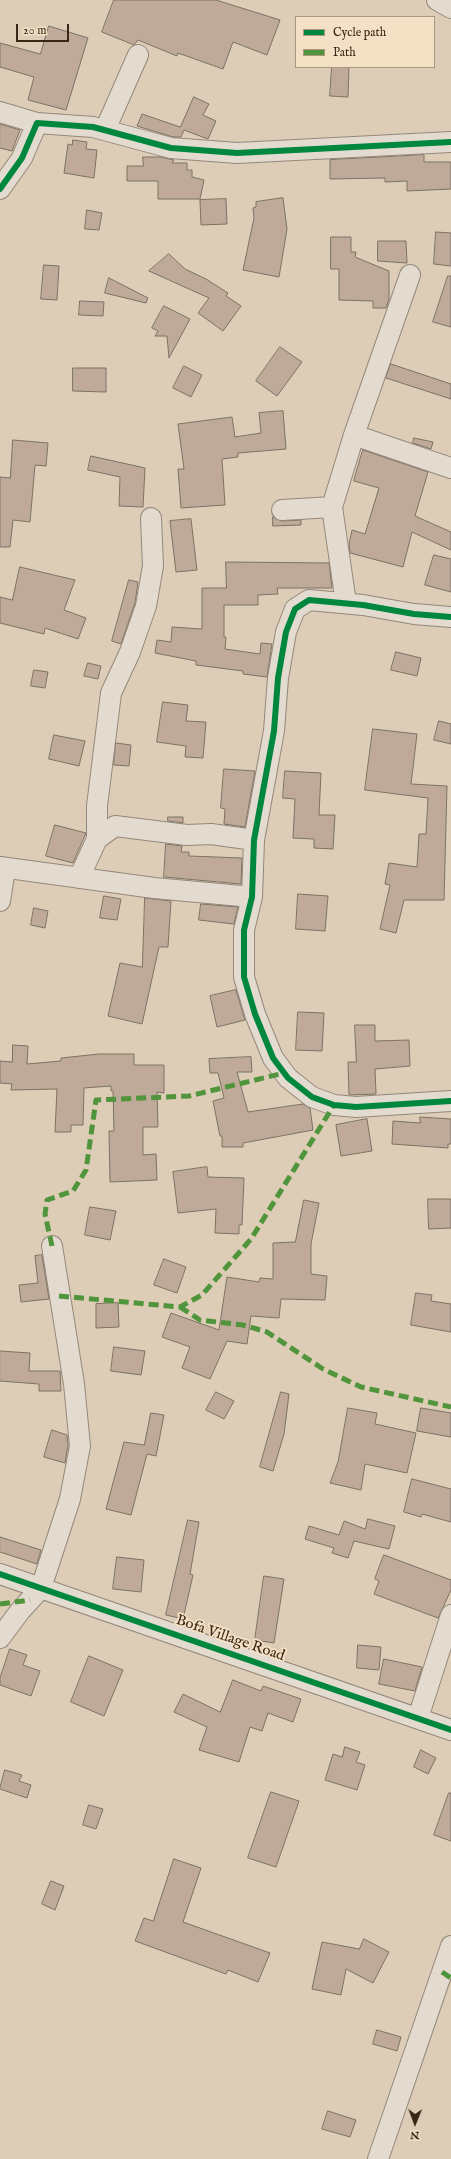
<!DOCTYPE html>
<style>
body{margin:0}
#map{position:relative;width:451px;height:2159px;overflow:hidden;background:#ddcdb6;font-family:"IM FELL English",serif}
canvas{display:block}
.legend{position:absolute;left:295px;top:16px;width:140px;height:52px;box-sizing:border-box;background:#f4e0c4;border:1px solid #a9967e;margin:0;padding:5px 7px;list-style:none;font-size:12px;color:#382616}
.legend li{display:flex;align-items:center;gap:8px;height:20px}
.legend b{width:20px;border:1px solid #a9967e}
.north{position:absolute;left:395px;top:2103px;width:40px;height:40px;-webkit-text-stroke:3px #f4e0c4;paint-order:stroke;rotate:181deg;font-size:11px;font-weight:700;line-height:16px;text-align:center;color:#382616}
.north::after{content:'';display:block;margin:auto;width:14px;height:18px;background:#382616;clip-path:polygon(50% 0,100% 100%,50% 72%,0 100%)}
.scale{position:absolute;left:16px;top:24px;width:53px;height:18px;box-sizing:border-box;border:2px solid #382616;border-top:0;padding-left:5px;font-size:12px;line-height:14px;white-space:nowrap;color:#382616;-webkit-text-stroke:3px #f4e0c4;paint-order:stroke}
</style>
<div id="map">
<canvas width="451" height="2159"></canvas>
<ul class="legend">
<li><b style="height:5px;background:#00873e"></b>Cycle path</li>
<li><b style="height:5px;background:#50943b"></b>Path</li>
</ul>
<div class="north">N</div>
<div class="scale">20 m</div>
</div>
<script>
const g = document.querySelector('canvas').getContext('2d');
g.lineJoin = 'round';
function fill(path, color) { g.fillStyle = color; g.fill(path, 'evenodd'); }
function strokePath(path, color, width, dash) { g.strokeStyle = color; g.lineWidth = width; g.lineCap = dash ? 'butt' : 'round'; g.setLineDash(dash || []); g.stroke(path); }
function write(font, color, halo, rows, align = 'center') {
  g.font = font + ' "IM FELL English",serif'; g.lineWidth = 3.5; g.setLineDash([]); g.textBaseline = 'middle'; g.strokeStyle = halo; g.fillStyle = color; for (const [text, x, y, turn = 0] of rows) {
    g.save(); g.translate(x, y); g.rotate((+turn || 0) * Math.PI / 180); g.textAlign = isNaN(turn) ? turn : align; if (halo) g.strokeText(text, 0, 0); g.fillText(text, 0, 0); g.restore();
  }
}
const building = new Path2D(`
 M114,0H216L280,20L267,55L233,42L223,69L178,53L177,56L138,40L134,45L102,32Z
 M49,26L88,38L66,110L28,100L34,77L0,67V43L40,54Z
 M332,67H349L348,97L330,96Z
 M194,97L209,104L203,115L216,121L208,139L184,130L181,137H173L137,126L142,114L180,127Z
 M0,124L20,130L12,151L0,148Z
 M73,140L87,142L86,149L97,150L94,178L64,173L68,144L72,145Z
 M424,155V162H451V189L407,191V181L385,182V178L330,179V160Z
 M143,157H160L174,160L172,163H187V170H192V177L204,180L200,199H158V181H127V166H143Z
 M283,198L287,229L279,277L243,270L254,218L253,208L256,207V202Z
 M226,199L227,224L201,225L200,200Z
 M87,210L102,213L99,230L85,229Z
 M436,232L451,233V266L434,264Z
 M331,237H351V252H356L355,257L389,271V299L386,308H373V301L339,300V269H331Z
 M378,241H406L407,263L378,261Z
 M169,254L185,269L206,279L228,293L226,296L241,306L223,331L198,313L209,298L149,271Z
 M44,265L59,266L57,300L41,299Z
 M448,276H451V327L433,322Z
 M109,278L148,298L146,303L105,293Z
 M80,301L104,302L103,316L79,315Z
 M164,306L190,319L169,358L167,336H155L158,331L152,328Z
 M280,347L302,362L277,396L256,381Z
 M391,364L451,384V399L386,378Z
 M184,366L202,375L191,397L173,388Z
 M73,368H106V392L73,391Z
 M283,411L286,449L238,453V457L222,459L225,505L181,508L178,469H184L178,424L232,417L235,437L261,433L259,413Z
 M414,438L433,442L431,449L413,443Z
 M13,440L48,443L46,466L35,465L30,522L13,520L10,547H0V477L10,478Z
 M363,450L428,472L415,516L451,532V550L412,532L403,567L350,553L349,544L352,530L365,534L379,488L354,481Z
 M91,456L145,468L143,507L119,506L120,477L88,470Z
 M273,517L282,521L301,520V525L273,526Z
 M191,519L197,570L176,572L170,521Z
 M434,555L451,559V592L425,585Z
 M226,562L329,563L332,588H277L278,594L258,595V605H224V637H226L225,649L260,654L261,643L272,644L267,677L243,674V671L196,665V661L155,653L157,640L171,642L172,627L202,629V588H226Z
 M20,567L75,580L64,610L86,618L78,639L45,628L44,634L0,623V597L12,600Z
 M129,580L138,582L135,603L121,644L112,641Z
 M396,652L421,658L417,676L391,670Z
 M88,663L101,666L98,679L84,676Z
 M34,670L48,672L45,688L31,686Z
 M163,702L188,705L186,721L206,722L203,758L185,757L186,746L157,742Z
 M439,721L451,724V744L434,740Z
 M373,729L417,734L411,784L447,786L444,900H404L396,933L380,929L390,885L385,884L389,863L417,867L419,834H426L428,798L365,790Z
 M54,735L85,741L79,766L49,759Z
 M116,743L131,745L129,766L114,765Z
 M224,769L255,771L245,827L224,824L225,809L221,808Z
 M285,771L321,773L319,815H335L333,849L314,848V839L293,838L295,799L283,798Z
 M168,817H183V823L168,821Z
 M55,825L86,833L73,863L46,856Z
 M166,844L182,846L181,852H189V856L242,858L241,884L164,877Z
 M298,894L328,896L325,931L296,929Z
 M104,896L121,899L117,920L100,918Z
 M145,898L171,901L168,947H159L142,1024L108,1016L120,963L142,967Z
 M201,904L238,907L234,924L199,920Z
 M34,908L48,911L45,928L31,925Z
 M236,990L245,1020L217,1027L210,996Z
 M298,1012L324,1013L322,1051L296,1050Z
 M355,1025H375V1041L409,1040L410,1066L375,1069L376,1094L349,1095L348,1062H356Z
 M13,1045L28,1046L27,1064L61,1061V1058L99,1054H134V1065H164V1093L157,1092L158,1127H143V1155L156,1154L157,1180L110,1182L109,1131H114L113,1091H111V1086L84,1088L83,1125H71V1132H55L57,1089L11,1090L12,1084L0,1083V1061L12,1062Z
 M251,1057L252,1072H237L248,1112L303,1104L310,1108L313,1130L243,1143V1147H222V1136H220L213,1101L224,1098L218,1073H210L209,1059Z
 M420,1117L451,1119V1144H448V1148L392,1144L393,1121L420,1123Z
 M367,1119L372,1151L341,1156L336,1125Z
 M207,1167L208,1177L244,1178L242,1225H239V1234L215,1233L216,1209L178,1213L173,1172Z
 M428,1199H451V1228L429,1229Z
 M304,1200L319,1203L311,1244V1274L327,1276L325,1300L281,1299L279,1318L251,1316L247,1344L227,1341L210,1379L182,1368L190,1347L162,1337L171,1313L219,1330L227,1277L259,1282L260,1278L273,1279V1243L295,1242Z
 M90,1207L116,1211L110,1240L85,1235Z
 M42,1255L49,1299L21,1302L19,1285L38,1283L35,1256Z
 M164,1259L186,1267L177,1293L154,1285Z
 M416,1293L432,1295L431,1301L451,1304V1332L411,1325Z
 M118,1303L119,1327L96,1328V1304Z
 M114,1347L145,1351L141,1375L111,1371Z
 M0,1351L30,1353L29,1371H60L61,1391H39V1384L0,1381Z
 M216,1392L234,1401L224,1419L206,1410Z
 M281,1392L289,1394L284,1434L273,1471L260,1467Z
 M348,1408L377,1413L375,1424L416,1433L407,1473L365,1464L361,1490L330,1483L338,1462Z
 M421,1408L451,1413V1437L417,1431Z
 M151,1413L164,1415L156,1456L147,1454L131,1515L106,1509L124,1442L144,1445Z
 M52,1430L67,1435L68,1445L65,1463L44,1457Z
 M412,1479L451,1489V1522L422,1514L421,1517L404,1512Z
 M368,1519L395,1526L389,1549L354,1541L348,1558L332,1553L334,1548L305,1539L309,1526L339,1535L344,1521L365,1529Z
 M188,1520L199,1522L190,1574L193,1575L183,1619L166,1615Z
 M0,1537L41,1550L37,1564L0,1552Z
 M384,1555L451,1580V1590L438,1618L374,1594L379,1581L375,1579Z
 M117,1557L144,1560L141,1592L113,1589Z
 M264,1576L284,1579L274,1643L255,1640Z
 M358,1645L381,1647L379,1670L357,1668Z
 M10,1649L27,1655L23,1665L40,1671L31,1696L0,1685V1678Z
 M89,1656L123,1670L104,1716L71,1702Z
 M384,1659L422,1667L415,1691L379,1684Z
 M233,1680L261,1691L263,1686L301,1699L293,1722L268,1713L262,1731L250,1727L239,1762L199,1750L207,1727L174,1712L183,1694L220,1712Z
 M345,1747L360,1752L356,1762L365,1765L357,1790L325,1780L333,1754L342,1757Z
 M421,1750L436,1758L428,1774L414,1767Z
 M5,1770L22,1775L19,1781L31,1785L27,1798L0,1789Z
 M271,1792L299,1801L276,1867L248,1858Z
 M449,1793H451V1841L434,1835Z
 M89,1805L103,1809L96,1829L83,1825Z
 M174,1859L201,1868L183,1922L270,1953L258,1982L228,1970L226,1974L135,1941L144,1918L153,1921Z
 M51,1881L64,1886L55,1910L42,1904Z
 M364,1939L389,1952L373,1983L346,1969L341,1995L312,1989L322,1942L359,1949Z
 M377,2030L401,2037L397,2051L373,2044Z
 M328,2111L356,2120L350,2137L322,2129Z`);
const street = new Path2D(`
 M437,0L451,8
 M0,112L37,123
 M105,130L138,55
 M0,189L22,158L37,123L93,127L171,148L237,153L451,142
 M354,435L451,468
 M282,510L332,507
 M346,603L332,507L354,435L410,275
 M451,617L414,614L363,605L309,600L295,609L286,632L278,678L274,731L254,840L252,897L244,930V977L255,1014L273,1058L288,1078L312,1097L334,1105L356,1107L451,1101
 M97,839V806L111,693L130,652L146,606L153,566L151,518
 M0,867L154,888L252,897
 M79,878L97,839L115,826L187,835L211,834L254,840
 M0,901L5,869
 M0,1574L451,1730
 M0,1638L20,1611L41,1588L70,1499L80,1446L74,1384L52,1246
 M418,1718L451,1615
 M378,2159L451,1946`);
const quiet = new Path2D(`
 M52,1246L45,1214L47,1200L73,1191L86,1170L96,1100L189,1096L284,1073
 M59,1296L180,1307L202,1295L251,1239L334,1105
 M180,1307L200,1320L243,1325L267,1332L323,1369L361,1387L451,1407
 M0,1604L30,1600
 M442,1972L451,1978`);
const cycleway = new Path2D(`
 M0,189L22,158L37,123L93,127L171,148L237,153L451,142
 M451,617L414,614L363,605L309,600L295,609L286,632L278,678L274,731L254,840L252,897L244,930V977L255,1014L273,1058L288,1078L312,1097L334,1105L356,1107L451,1101
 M0,1574L451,1730`);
const streetNames = [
 ["Bofa Village Road",230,1639,19]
];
fill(building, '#bfaa99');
strokePath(building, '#7c7264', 1);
strokePath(street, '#94887a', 22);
strokePath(street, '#e3dbd0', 20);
strokePath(quiet, '#50943b', 5, [10, 5]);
strokePath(cycleway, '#00873e', 6);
write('15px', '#382616', '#f4e0c4', streetNames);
</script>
